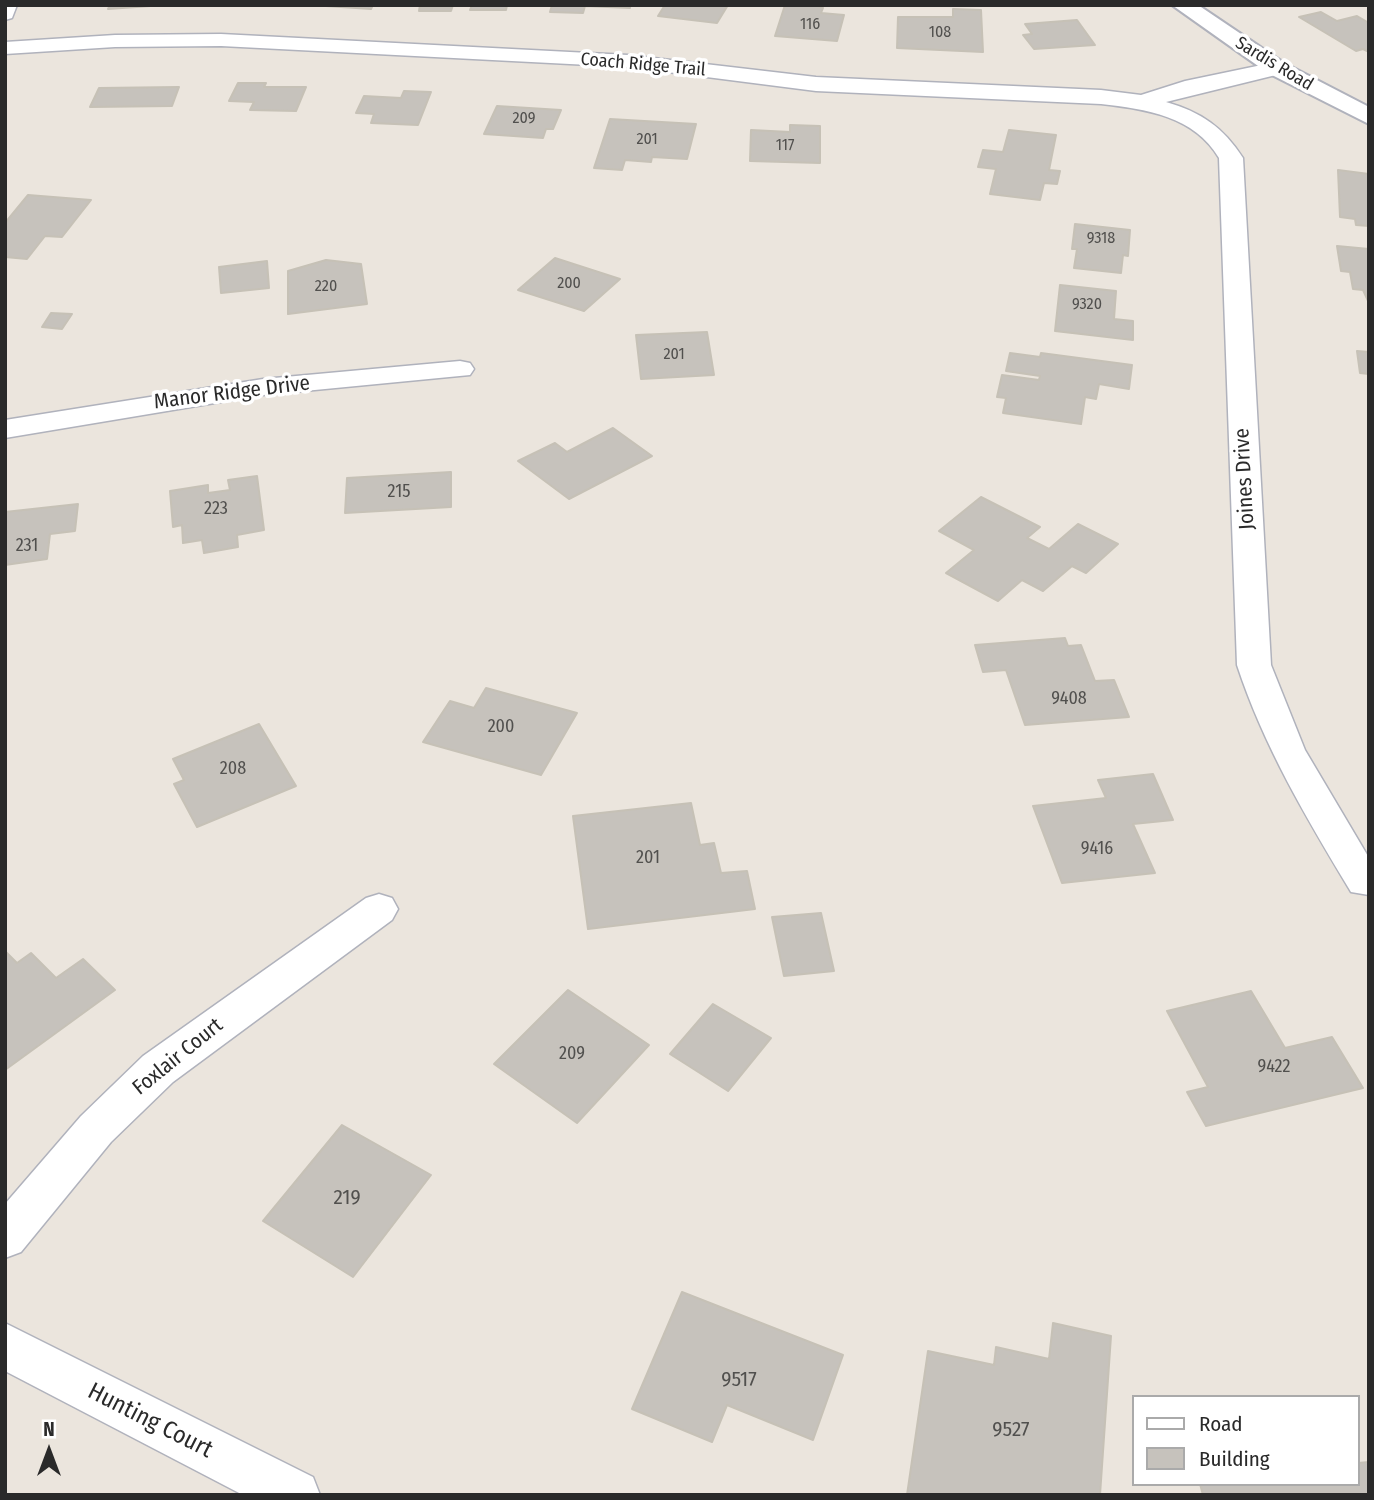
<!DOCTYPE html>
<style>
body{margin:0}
#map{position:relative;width:1374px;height:1500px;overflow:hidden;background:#ebe5dd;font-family:"Fira Sans Condensed",sans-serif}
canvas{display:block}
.frame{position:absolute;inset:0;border:7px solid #2a2a2a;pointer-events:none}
.legend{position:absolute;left:1132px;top:1395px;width:228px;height:91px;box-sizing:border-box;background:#fff;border:2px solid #aaa;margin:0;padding:9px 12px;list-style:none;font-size:21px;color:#2a2a2a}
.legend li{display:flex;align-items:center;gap:14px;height:35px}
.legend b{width:35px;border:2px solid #aaa}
.north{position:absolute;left:14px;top:1416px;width:70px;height:70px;-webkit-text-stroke:5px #fff;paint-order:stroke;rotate:0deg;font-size:19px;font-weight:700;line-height:28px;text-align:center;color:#2a2a2a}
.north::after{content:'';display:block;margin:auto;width:24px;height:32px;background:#2a2a2a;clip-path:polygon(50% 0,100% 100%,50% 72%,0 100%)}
</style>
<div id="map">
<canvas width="1374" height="1500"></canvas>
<div class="frame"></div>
<ul class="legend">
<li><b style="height:9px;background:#fff"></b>Road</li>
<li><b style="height:19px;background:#c6c2bc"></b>Building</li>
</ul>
<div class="north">N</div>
</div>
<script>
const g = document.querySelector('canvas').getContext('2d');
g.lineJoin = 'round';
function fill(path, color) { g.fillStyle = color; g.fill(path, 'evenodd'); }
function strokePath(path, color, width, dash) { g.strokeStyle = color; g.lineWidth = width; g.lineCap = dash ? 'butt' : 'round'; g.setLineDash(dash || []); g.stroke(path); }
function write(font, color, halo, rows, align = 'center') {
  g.font = font + ' "Fira Sans Condensed",sans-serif'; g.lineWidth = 7; g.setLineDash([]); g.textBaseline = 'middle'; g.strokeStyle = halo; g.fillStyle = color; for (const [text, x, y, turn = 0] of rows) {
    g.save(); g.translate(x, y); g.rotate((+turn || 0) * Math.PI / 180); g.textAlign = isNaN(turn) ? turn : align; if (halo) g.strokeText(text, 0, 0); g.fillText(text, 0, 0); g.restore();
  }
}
const building = new Path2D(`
 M110,5H165L108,9Z
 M311,5H373L371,9Z
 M420,5H453L451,11H419Z
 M472,5H507L506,10H470Z
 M552,5H630V8L585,6L583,13L550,12Z
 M665,5H728L717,23L658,16Z
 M785,5H816L823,8L821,13L844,15L837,41L775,36Z
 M953,9L981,10L983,52L897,48L898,17H953Z
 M1321,12L1337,21L1357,16L1369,23V52L1363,49L1356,51L1299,17Z
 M1077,20L1095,45L1034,49L1023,35L1032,34L1025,24Z
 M238,83H266L264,87H306L296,111L250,110L254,102L229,101Z
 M179,87L172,106L90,107L99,88Z
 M404,91L431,92L418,125L371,123L374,114L356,113L364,96L401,98Z
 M497,106L561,110L553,129H546L543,138L484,134Z
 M610,119L696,124L687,159L652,157L651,162L625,160L622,170L594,168Z
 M790,125L820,126V163L750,161L751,130L790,132Z
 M1009,130L1056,135L1049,170L1060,171L1057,184L1044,183L1040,200L990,194L996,169L978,167L983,150L1003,152Z
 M1338,170L1369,174V226L1356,225L1355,219L1340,217Z
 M28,195L91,200L62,237L45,236L27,259L5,257V223Z
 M1075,224L1130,230L1128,256L1123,255L1121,273L1074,268L1077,249H1072Z
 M1337,246L1369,249V303L1363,290L1353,289L1350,272L1341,271Z
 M555,258L620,279L584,311L518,290Z
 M326,260L361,264L367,304L288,314V271Z
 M267,261L269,288L221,293L219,267Z
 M1060,285L1116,291L1114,319L1133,321V340L1055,331Z
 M51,313L72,314L62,329L42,327Z
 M707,332L714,375L641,379L636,335Z
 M1357,351L1369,352V374L1360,373Z
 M1010,353L1040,357L1041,353L1132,365L1129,389L1099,384L1096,399L1085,397L1081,424L1003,413L1006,398L997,397L1002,375L1039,380L1040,376L1006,371Z
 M613,428L652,456L569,499L518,461L555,443L567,452Z
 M451,472V507L345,513L347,478Z
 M257,476L264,530L237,535L238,547L204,553L202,540L183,543L182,525L173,527L170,491L208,485V493L230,490L228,480Z
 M981,497L1040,527L1027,538L1049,549L1078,524L1118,544L1086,573L1072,566L1043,591L1022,580L998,601L946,573L974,550L939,531Z
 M78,504L75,531L50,534L47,559L5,565V512Z
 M1065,638L1068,646L1081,645L1095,681L1114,680L1129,717L1025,725L1006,670L983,672L975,645Z
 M486,688L577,713L541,775L423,742L450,701L474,708Z
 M259,724L296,786L197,827L174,784L184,780L173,759Z
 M1153,774L1173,820L1133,824L1155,873L1062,883L1033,806L1106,798L1098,780Z
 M691,803L700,845L714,843L721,873L747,871L755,909L588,929L573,816Z
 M821,913L834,971L784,976L772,917Z
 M5,951L17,963L31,953L56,978L83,959L115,990L5,1070Z
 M568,990L649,1045L577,1123L494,1064Z
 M1251,991L1285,1048L1332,1037L1363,1088L1206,1126L1187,1092L1208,1087L1167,1011Z
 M713,1004L771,1038L728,1091L670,1054Z
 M342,1125L431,1175L353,1277L263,1221Z
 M682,1292L843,1355L813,1440L727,1405L712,1442L632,1409Z
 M1053,1323L1111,1336L1100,1495H907L928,1351L994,1365L996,1347L1049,1359Z
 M1369,1462V1495H1203L1200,1484H1358V1463Z`);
const minor = new Path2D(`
 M5,5H17L12,18L5,20Z
 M221,34L628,55L816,77L1101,90L1141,95L1185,81L1276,62L1284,63L1287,68L1284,73L1166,102C1201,112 1223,127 1243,158L1271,665L1305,750L1369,858V895L1351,892C1307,819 1264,747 1237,665L1219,158C1194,116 1146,109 1101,104L816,91L628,67L221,46L115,47L5,54V42L115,35Z
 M460,361L470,363L474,369L470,375L263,395L5,438V420L263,379Z
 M379,894L392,898L398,909L392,920L173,1082L111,1142L21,1252L5,1258V1204L81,1116L143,1056L366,898Z
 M5,1323L313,1477L320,1495H243L5,1371Z`);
const secondary = new Path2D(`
 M1172,5H1198L1284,63L1369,107V124L1268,73Z`);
const farNumbernames = [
 ["116",810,25],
 ["108",940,33],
 ["209",524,119],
 ["201",647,140],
 ["117",785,146],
 ["9318",1101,239],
 ["200",569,284],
 ["220",326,287],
 ["9320",1087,305],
 ["201",674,355]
];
const farStreetnames = [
 ["Sardis Road",1274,64,31],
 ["Coach Ridge Trail",643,65,5]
];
const numberNames = [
 ["215",399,492],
 ["223",216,509],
 ["231",27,546],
 ["9408",1069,699],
 ["200",501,727],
 ["208",233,769],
 ["9416",1097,849],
 ["201",648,858],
 ["209",572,1054],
 ["9422",1274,1067]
];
const streetNames = [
 ["Manor Ridge Drive",232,393,-7],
 ["Joines Drive",1245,479,-93],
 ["Foxlair Court",178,1057,-39]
];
const nearNumbernames = [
 ["219",347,1198],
 ["9517",739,1380],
 ["9527",1011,1430]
];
const nearStreetnames = [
 ["Hunting Court",150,1421,27]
];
fill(building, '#c6c2bc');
strokePath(building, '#c6c1b6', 2);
strokePath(minor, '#b0b2bc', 3);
strokePath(secondary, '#b0b2bc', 4);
fill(minor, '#fff');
fill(secondary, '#fff');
write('16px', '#51504e', null, farNumbernames);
write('18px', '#2a2a2a', '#fff', farStreetnames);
write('18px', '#51504e', null, numberNames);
write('21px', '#2a2a2a', '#fff', streetNames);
write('21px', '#51504e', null, nearNumbernames);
write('24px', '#2a2a2a', '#fff', nearStreetnames);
</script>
